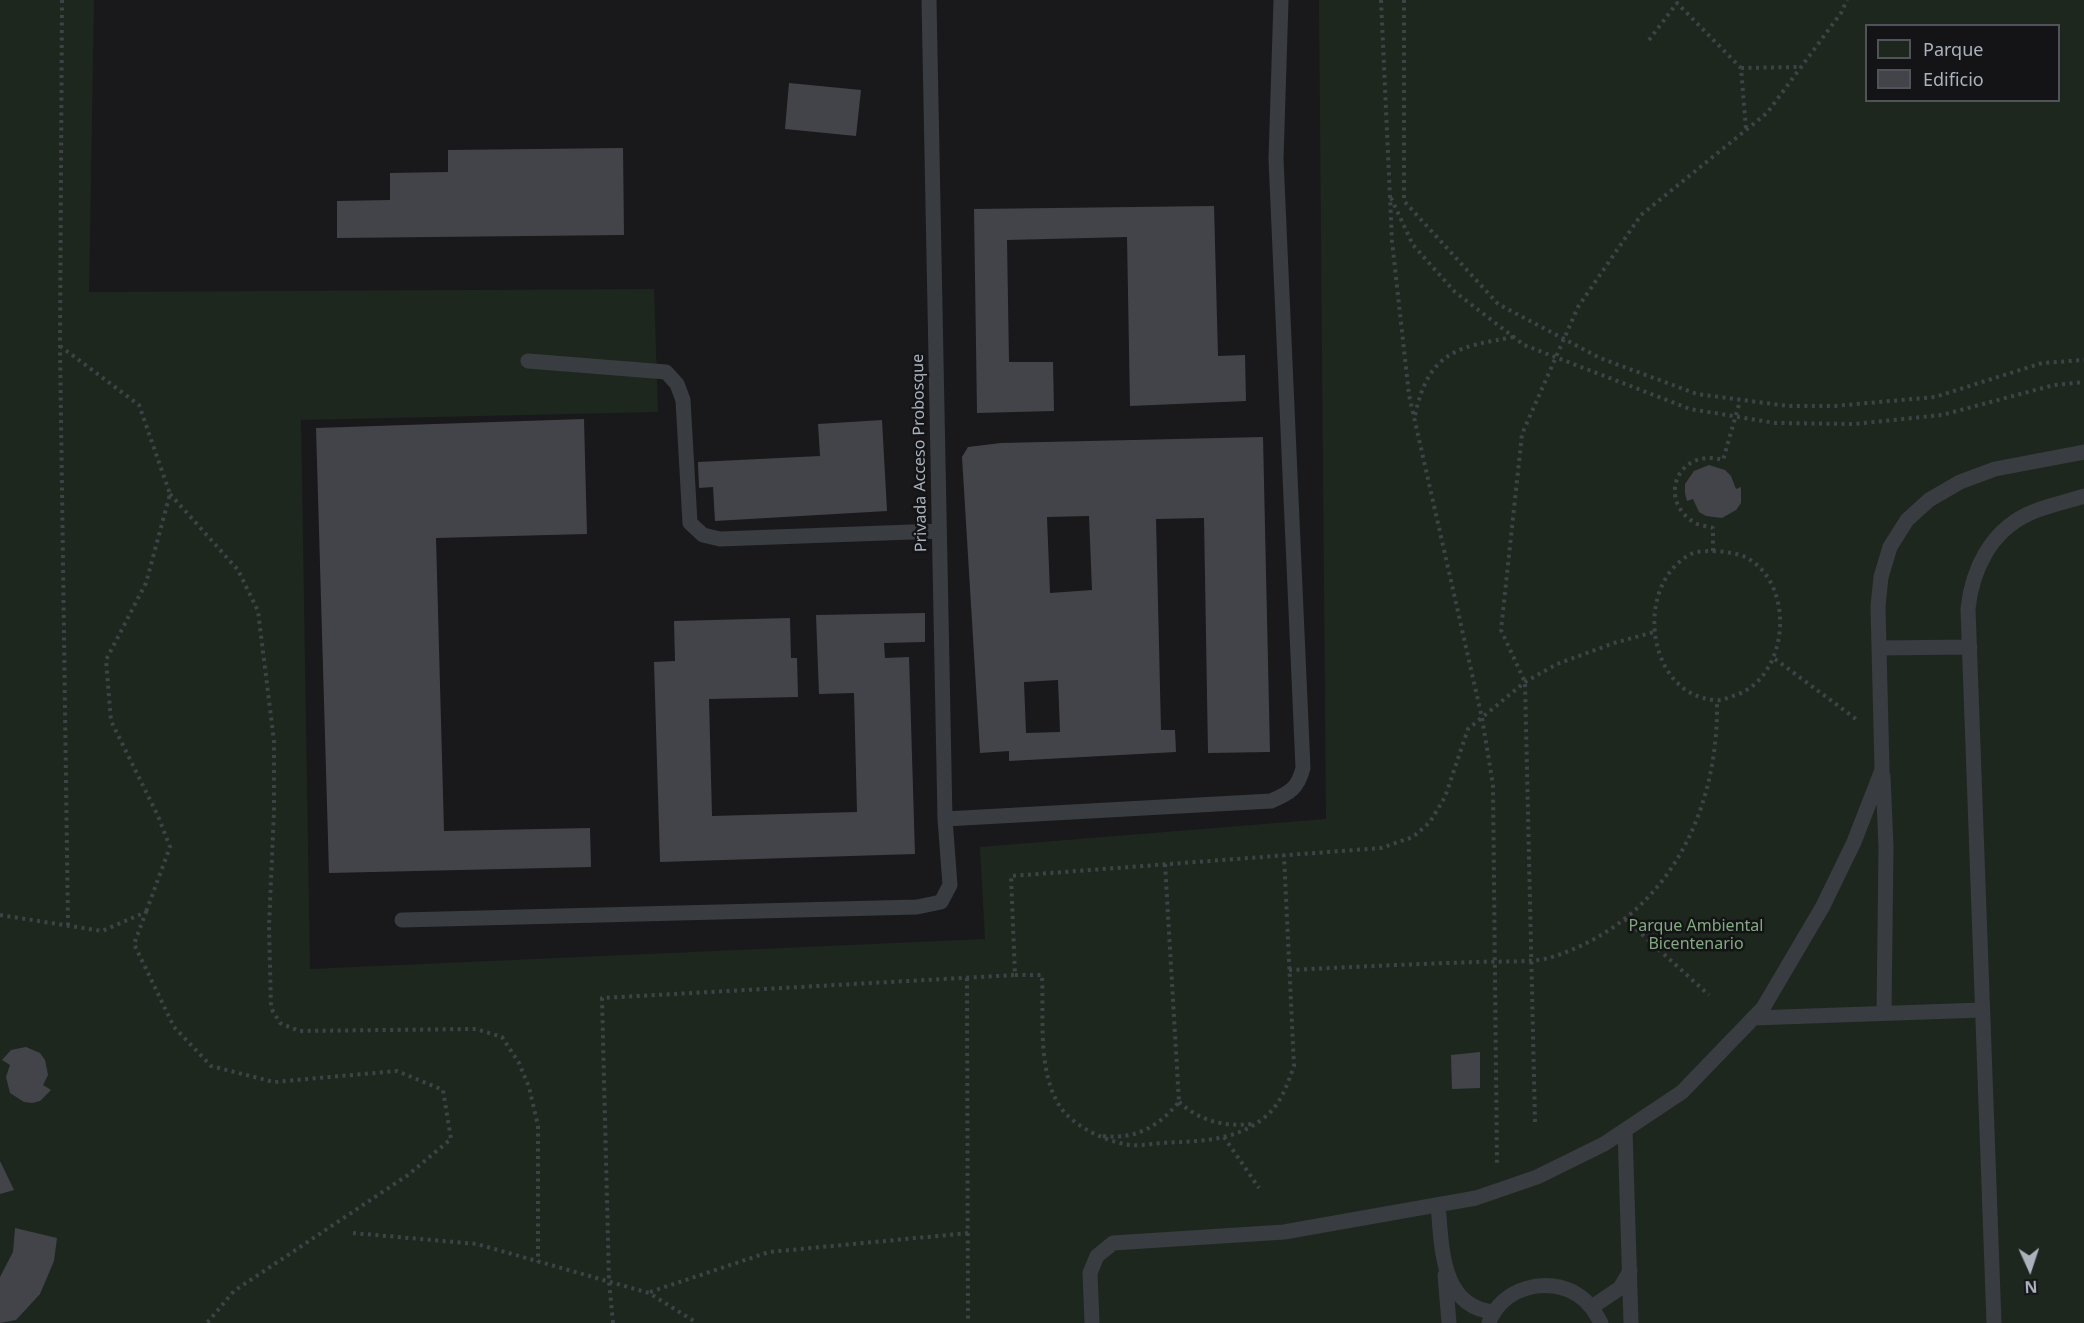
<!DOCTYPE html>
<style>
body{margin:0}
#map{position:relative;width:2084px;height:1323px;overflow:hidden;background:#19191c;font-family:"Noto Sans",sans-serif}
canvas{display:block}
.legend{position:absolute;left:1865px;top:24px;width:195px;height:78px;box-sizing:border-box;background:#141417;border:2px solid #505359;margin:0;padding:8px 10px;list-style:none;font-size:18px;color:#aab2bc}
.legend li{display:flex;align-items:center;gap:12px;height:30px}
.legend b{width:30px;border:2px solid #505359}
.north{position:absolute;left:2000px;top:1239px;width:60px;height:60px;-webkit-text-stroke:4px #141417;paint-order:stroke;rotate:177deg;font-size:16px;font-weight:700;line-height:24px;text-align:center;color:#aab2bc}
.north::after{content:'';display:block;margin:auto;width:21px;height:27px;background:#aab2bc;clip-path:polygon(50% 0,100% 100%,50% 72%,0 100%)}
</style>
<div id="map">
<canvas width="2084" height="1323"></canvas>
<ul class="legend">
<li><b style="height:16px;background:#1e271e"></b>Parque</li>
<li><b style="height:16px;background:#434449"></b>Edificio</li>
</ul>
<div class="north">N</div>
</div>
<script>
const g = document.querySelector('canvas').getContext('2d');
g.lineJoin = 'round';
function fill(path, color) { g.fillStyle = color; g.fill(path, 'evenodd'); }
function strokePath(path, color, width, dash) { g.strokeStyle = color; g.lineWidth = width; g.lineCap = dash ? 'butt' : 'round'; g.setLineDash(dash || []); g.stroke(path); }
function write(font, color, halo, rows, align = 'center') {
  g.font = font + ' "Noto Sans",sans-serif'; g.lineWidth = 5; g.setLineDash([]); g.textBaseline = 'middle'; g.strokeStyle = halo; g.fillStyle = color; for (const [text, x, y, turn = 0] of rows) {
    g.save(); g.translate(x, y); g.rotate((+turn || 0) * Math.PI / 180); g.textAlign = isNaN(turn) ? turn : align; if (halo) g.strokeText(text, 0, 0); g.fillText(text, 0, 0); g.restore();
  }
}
const green = new Path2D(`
 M0,0H94L89,292L654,289L658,412L301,420L310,969L985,939L980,847L1326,819L1319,0H2084V1323H0ZM1866,26H2058V100H1866Z`);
const building = new Path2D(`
 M789,83L861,90L856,136L785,129Z
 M623,148L624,235L337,238V201L390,200V173L448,172V150Z
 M1214,206L1218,356L1245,355L1246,401L1130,406L1127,237L1007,240L1009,362H1053L1054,411L977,413L974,209Z
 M584,419L587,534L436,538L444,831L590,828L591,867L329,873L316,428Z
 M882,420L887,511L715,521L713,487L699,488L698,462L820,456L818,424Z
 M1263,437L1270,752L1208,753L1204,518L1156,519L1161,730H1175L1176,752L1009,761V751L980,753L962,457L968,447L1001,443ZM1089,516L1092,590L1050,593L1047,517ZM1058,680L1060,732L1026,733L1024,682Z
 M1709,465L1725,470L1731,476L1736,489L1741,487V503L1736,510L1722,518L1706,516L1699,512L1693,499L1687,501L1685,493V484L1694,471Z
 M925,613V642L884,643L885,658L909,657L915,854L660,862L654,662L675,661L674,621L790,618L791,658H797L798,697L709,699L712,816L857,812L854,693L819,694L816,615Z
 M26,1047L40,1053L45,1060L48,1075L43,1085L51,1090L40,1101L32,1103L24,1102L10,1093L6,1077L10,1065L2,1060L11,1050Z
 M1480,1052V1088L1452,1089L1451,1055Z
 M0,1161L14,1190L0,1194Z
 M15,1228L57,1238L54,1261L40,1294L16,1320L0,1323V1277L13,1252Z`);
const path = new Path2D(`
 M62,0L60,345L68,925
 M1381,0L1392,241L1409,395L1482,718L1493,785L1497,1166
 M1404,0V201L1498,304L1600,358L1697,394L1788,406H1835L1935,397L2042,363L2084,360
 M1649,40L1677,3L1741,68L1746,129
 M1741,68L1800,67
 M1391,198L1413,245L1455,292L1524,345L1690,409L1775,423L1854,424L1942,415L2054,385L2084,382
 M60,346L139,405L170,494L146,583L106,660L111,721L158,816L170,847L146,912
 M1415,415C1429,352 1456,347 1514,337
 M170,494L238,570L258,611L274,741V811L269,926L271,1008L280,1023L299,1031L476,1029L502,1037L519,1063L529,1087L538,1126V1262
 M1713,551C1727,552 1741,553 1752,561C1797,593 1786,681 1733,696C1727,698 1721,701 1715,700C1646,695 1633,584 1691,554C1697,551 1706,551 1713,551Z
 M1713,551V528C1708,526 1700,526 1695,523C1656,500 1678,447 1723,460L1740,401
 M1775,659L1856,719
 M0,915L102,931L146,912L134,944L174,1027L211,1066L274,1082L397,1071L443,1090L451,1139L408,1175L234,1291L207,1323
 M1625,919L1709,995
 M1289,970C1352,967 1414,964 1476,962C1497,961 1529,963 1549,958C1664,923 1719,816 1717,701
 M1015,975H1042C1044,1016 1037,1069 1059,1105C1071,1125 1103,1140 1124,1144C1136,1147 1149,1144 1161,1143C1198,1141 1235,1142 1265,1117C1281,1104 1287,1085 1294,1066L1284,855
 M967,978L968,1323
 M1179,1102C1200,1121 1224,1127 1252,1124
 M1535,1122L1525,682L1501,630L1522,434L1578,307L1641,215L1767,113L1841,13L1847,0
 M1103,1136C1136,1140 1159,1126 1179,1102L1165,864
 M1224,1137L1259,1188
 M353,1233L477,1244L649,1293L697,1323
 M650,1292L769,1252L969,1233
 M613,1323L609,1281L602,998L1015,975L1011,876L1381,848L1413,837L1430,822L1445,797L1468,729L1525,682L1557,664L1614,643L1654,632`);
const lane = new Path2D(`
 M528,361L666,372L677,384L683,400L690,523L703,535L720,539L939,531
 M1879,648L1970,647
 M1883,776L1886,847L1884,1012
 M945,819L1271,801C1290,793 1298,788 1303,768L1276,159L1281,0
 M402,920L917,907L941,902L950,885L945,819L929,0
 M1753,1018L1982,1010
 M1625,1130L1631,1323
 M1438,1205C1442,1246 1440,1307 1494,1312
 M1445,1275L1449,1323
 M1592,1307L1620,1288L1630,1271
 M1092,1323L1090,1273L1097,1256L1113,1243L1284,1232L1476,1198L1537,1177L1604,1144L1682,1092L1763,1008L1823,906L1854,842L1882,770L1878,606L1881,577L1890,547L1907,520L1929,500L1960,482L1995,469L2084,452
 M1489,1323C1500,1288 1548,1275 1578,1295C1589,1302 1595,1312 1601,1323
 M1994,1323L1968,609C1972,570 1990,533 2026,515C2043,506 2066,502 2084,496`);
const streetNames = [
 ["Privada Acceso Probosque",920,453,-91]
];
const parkNames = [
 ["Parque Ambiental",1696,926],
 ["Bicentenario",1696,944]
];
fill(green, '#1e271e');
fill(building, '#434449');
strokePath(path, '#3f4348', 4, [3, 4.5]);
strokePath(lane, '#393c41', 15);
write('16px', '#aab2bc', '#141417', streetNames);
write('16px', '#82a97f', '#141417', parkNames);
</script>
